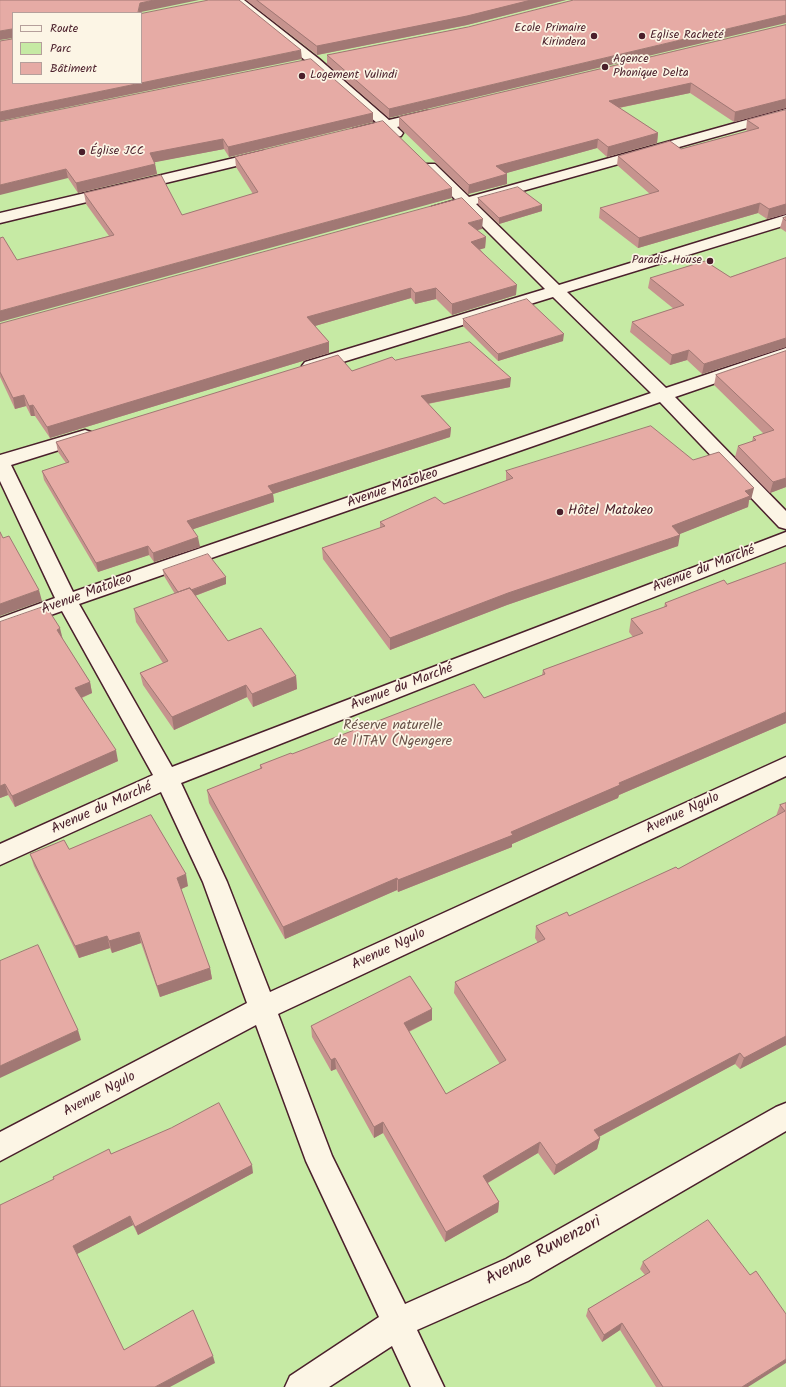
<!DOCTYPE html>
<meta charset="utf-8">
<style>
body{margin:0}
#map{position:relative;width:786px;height:1387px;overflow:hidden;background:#f5dfd2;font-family:Kalam,sans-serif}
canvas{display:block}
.legend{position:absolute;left:12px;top:12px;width:130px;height:72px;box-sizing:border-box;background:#fcf5e5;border:1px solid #b59f9b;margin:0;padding:5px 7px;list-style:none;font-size:12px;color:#4a1f2b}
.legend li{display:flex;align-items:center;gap:8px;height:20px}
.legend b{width:20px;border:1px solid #b59f9b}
</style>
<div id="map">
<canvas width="786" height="1387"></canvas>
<ul class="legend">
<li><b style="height:5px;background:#fcf5e5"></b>Route</li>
<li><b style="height:11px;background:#c6eaa4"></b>Parc</li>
<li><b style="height:11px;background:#e6aba5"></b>Bâtiment</li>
</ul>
</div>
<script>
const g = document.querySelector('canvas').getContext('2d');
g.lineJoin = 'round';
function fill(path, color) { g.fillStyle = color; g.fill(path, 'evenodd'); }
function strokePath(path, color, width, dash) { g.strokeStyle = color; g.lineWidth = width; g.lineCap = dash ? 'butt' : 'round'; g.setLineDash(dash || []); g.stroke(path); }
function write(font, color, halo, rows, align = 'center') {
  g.font = font + ' Kalam,sans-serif'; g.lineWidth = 3.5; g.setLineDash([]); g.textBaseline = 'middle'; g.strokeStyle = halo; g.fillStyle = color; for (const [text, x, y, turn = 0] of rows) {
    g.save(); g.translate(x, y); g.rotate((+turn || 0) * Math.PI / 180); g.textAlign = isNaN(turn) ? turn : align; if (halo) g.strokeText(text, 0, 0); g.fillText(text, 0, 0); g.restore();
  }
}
const green = new Path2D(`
 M0,0H786V1387H0ZM13,13H141V83H13Z`);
const street = new Path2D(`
 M231,0H244L319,59L389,120L427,111L432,112L434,115L432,118L397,127L403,133L401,136C393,138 390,135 384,130L358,136L353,135L351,132L353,129L377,123L311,65Z
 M786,109V117L476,204L559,285L786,215V225L567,292L666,388L786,348V359L675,397L786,511V529L779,527L660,402L79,604L172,767L786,532V545L181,783L227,882L270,992L786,757V776L278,1014L332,1156L405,1304L506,1259L776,1107L786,1103V1131L528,1281L417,1330L444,1387H411L392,1346L329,1387H285L290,1376L379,1317L306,1161L256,1025L0,1161V1132L247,1003L203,882L161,792L0,865V844L153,775L62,611L0,633V618L55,598L0,481V455L85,430L91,432L94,436L91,440L11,465L73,592L651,393L553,297L317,370L311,371L305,370L302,366L305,362L545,289L463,207L437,214L432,213L430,210L432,207L456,200L425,170L423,167L425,164H435L469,197Z
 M264,151L269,152L271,155L269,158L0,223V213Z`);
const wall = new Path2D(`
 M246,0H566L467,25L317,55Z
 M786,25V108L734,122L690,93L619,108L658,133L657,143L607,157L597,148L506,173L507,174V184L468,194L399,127V117Z
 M468,27L389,118L327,64V55Z
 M786,110V214L767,219L758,213L638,248L599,218L600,208L650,194L617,165L618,156L681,149L748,131L746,130L747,120Z
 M373,113V122L229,157L224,149L154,162L155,164L157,174L78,193L68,178L0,122Z
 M235,157L452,198L17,260L109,236L86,204L84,193L182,215L253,194L236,167Z
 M478,198L542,211L499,224L478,204Z
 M786,217V232L780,228L783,218Z
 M482,229L477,230L486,237L485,248L480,249L516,295L452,315L436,299L415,304L411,298L315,326L329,342V353L50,438L35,416H31L26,406L15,409L0,377V324Z
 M786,258V347L702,374L687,360L670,365L630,332L632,322L674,309L648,288L650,278L730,277Z
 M463,319L563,341L498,361L463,326Z
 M786,351V487L770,493L735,457L738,446L752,442L753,437L764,434L714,385L716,375Z
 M395,360L510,387L428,404L451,428L450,437L273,494L274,502L193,529L200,547L154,562L149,555L98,572L44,480L42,471L66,463L58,452L56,442L352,371Z
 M693,460L751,500H749L748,507L679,534L678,546L507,605L390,650L323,559L322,548L380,528V522L444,504L506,481V471Z
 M163,570L226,577V584L195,596L228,641L296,676L297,689L253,707L247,697L174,730L143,685L140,673L163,663L136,622L134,609L175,594L164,576Z
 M665,603L786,723L619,795L618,798L512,844V847L398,892L397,890L285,939L209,803L207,790L260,769V765L292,754L484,698L542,675L543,670L633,637L629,632L631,619L664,608Z
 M62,638L90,682L92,693L82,698L118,761L15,807L8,795L0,798Z
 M786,803V1045L740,1069L735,1064L599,1137L600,1138L597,1149L554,1175L538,1153L488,1183L499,1202L498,1212L445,1242L383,1133L374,1138L336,1069L331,1071L312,1037L311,1026L432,1009V1020L409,1032L446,1094L500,1064L454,993L455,982L538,943L535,938L536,926L569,916L678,869L776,816L780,805Z
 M69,849L188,886L181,889L210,968L212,979L160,997L141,943L112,953L110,948L79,958L34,866L30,854Z
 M111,1154L253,1173L138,1235L133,1225L77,1254L124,1350L215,1363L0,1387Z
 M643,1262L748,1387H656L620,1330L602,1342L586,1316L588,1309L645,1275L640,1269Z`);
const shadedWall = new Path2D(`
 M154,0H199L141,12V13H138L140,3Z
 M531,0H566L467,25L317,55V46Z
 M786,15V23L389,118V109Z
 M12,29L13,38L0,40V31Z
 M301,50L302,59L0,121V112Z
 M691,83L690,93L608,110L609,101Z
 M786,99V108L734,122L735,112Z
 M373,113V122L229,157L228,147Z
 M658,133L657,143L607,157L608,147Z
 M223,139L224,149L151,163L150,153Z
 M598,139L597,148L496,176V166Z
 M155,164L157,174L78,193L76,183Z
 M66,169L68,178L0,195V185Z
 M507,174V184L468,194L469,185Z
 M452,188V198L0,322V311Z
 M760,203L758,213L638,248L639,238Z
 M786,204V214L767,219L769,209Z
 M542,205V211L499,224V218Z
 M483,219L482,229L467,233L468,223Z
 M486,237L485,248L471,252V242Z
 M517,285L516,295L452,315V304Z
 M411,288V298L308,328L307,317Z
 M436,288V299L415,304V293Z
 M564,334L563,341L498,361V354Z
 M786,338V347L702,374L704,364Z
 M329,342V353L50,438L47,427Z
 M689,350L687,360L670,365L672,355Z
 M511,378L510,387L421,405V396Z
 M24,395L26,406L15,409L13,398Z
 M33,405L35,416H31L29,406Z
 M451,428L450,437L273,494L274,502L188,531L187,521L268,486Z
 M786,478V487L770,493L773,482Z
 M754,488L751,500H749L748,507L670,538L672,526L745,491Z
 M680,535L678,546L507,605L390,650V638L508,593Z
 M198,537L200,547L154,562L153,553Z
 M148,546L149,555L98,572L96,563Z
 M226,577V584L181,601L180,595Z
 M39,590L42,601L0,616V604Z
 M60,628L63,640L57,630Z
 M296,676L297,689L253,707L252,694Z
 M90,682L92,693L78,699L75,688Z
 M246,685L247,697L174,730L172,717Z
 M786,712V723L619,795L618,798L512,844V847L398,892V880L511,832L619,783Z
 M116,750L118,761L15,807L12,796Z
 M5,784L8,795L0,798V786Z
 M186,874L188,886L179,890L177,878Z
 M397,878V890L285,939L283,927Z
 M139,932L141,943L112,953L109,941Z
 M107,936L110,948L79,958L75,946Z
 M210,968L212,979L160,997L157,986Z
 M432,1009V1020L403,1034L404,1023Z
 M78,1030L81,1040L0,1078V1066Z
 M786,1036V1045L740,1069L744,1058Z
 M740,1053L735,1064L591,1141L594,1130Z
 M335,1058L336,1069L331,1071V1060Z
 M383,1122V1133L374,1138V1127Z
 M600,1138L597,1149L554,1175L556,1165Z
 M540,1142L538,1153L482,1186L483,1176Z
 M252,1165L253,1173L138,1235L135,1227Z
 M499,1202L498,1212L445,1242L446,1232Z
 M130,1216L133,1225L77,1254L73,1246Z
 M622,1323L620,1330L602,1342L604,1335Z
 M213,1356L215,1363L170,1387H155Z
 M786,1359V1363L748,1387H742Z`);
const building = new Path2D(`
 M0,0H154L140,3L138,12L139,13H13V83H141L0,112V41L12,39V29L0,31Z
 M209,0H239L301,50L141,83V14Z
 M257,0H531L467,16L317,46Z
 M574,0H786V15L389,109L327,55L468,27Z
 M786,25V99L735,112L691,83L609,101L658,133L608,147L598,139L496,166L507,174L469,185L399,117Z
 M311,59L373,113L228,147L223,139L150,153L155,164L76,183L66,169L0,185V122Z
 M786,110V204L769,209L760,203L639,238L600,208L659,191L618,156L670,141L681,149L759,128L747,120Z
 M383,121L452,188L0,311V238L3,237L17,260L114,235L84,193L161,175L182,215L258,192L235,157Z
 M518,187L542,205L499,218L478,198Z
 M462,198L483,219L468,223L486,237L471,242L517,285L452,304L436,288L415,293L411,288L307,317L329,342L47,427L33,405L29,406L24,395L13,398L0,372V324Z
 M786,217V221L783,218Z
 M786,258V338L704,364L689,350L672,355L632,322L684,305L650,278L705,261L730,277Z
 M527,299L564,334L498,354L463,319Z
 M470,342L511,378L421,396L451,428L268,486L273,493L187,521L198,537L153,553L148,546L96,563L42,471L69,462L56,442L338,355L352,371L392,357L395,360Z
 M786,351V478L773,482L738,446L756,440L753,437L774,430L716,375Z
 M651,426L693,460L719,452L754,488L745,491L750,496L672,526L680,535L508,593L390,638L322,548L385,526L380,522L435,497L444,504L513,478L506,471Z
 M0,532L3,538L9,536L39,590L0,604Z
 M208,554L226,577L191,590L190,588L178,592L163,570Z
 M786,563V712L619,783L620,785L511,832L513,835L398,880L397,878L283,927L207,790L262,768L260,765L291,753L292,754L474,684L484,698L545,674L543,670L643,633L631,619L667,606L665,603L724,580L727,584Z
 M190,588L228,641L261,628L296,676L252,694L246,685L172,717L140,673L168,661L134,609Z
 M46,606L60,628L57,630L90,682L75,688L116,750L12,796L5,784L0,786V622Z
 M786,803V1036L744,1058L740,1053L594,1130L600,1138L556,1165L540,1142L483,1176L499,1202L446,1232L383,1122L374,1127L335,1058L331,1060L311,1026L410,976L432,1009L404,1023L446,1094L506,1060L455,982L545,939L536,926L567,912L569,916L676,867L678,869L785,811L780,805Z
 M151,815L186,874L177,878L210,968L157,986L139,932L109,941L107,936L75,946L30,854L64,840L69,849Z
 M38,945L78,1030L0,1066V961Z
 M219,1103L252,1165L135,1227L130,1216L73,1246L124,1350L193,1310L213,1356L155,1387H0V1205L54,1179L53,1177L109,1149L111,1154L171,1128Z
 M708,1220L750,1275L756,1271L786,1314V1359L742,1387H663L622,1323L604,1335L588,1309L650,1272L643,1262Z`);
const markers = [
 [594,36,4,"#4a1f2b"],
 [642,36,4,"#4a1f2b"],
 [605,67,4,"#4a1f2b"],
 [302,76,4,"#4a1f2b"],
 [82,152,4,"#4a1f2b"],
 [710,261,4,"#4a1f2b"],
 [560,512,4,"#4a1f2b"]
];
const farPoinames = [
 ["Ecole Primaire",586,29,"right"],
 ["Kirindera",586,43,"right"],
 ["Eglise Racheté",650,36],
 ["Agence",613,60],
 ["Phonique Delta",613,74],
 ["Logement Vulindi",310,76],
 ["Église JCC",90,152],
 ["Paradis House",702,261,"right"]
];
const streetNames = [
 ["Avenue Matokeo",393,489,-19],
 ["Avenue du Marché",704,570,-21],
 ["Avenue Matokeo",87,595,-20],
 ["Avenue du Marché",402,688,-21],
 ["Avenue du Marché",102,809,-24],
 ["Avenue Ngulo",683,814,-25],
 ["Avenue Ngulo",389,950,-25],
 ["Avenue Ngulo",100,1095,-28]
];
const poiNames = [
 ["Hôtel Matokeo",568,512]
];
const parkNames = [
 ["Réserve naturelle",393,727],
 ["de l'ITAV (Ngengere",393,743]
];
const nearStreetnames = [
 ["Avenue Ruwenzori",544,1252,-28]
];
fill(green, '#c6eaa4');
strokePath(street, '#4a1f2b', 3);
fill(street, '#fcf5e5');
fill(wall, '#c6938e');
fill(shadedWall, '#a17874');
fill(building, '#e6aba5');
strokePath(building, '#a17874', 1);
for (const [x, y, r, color] of markers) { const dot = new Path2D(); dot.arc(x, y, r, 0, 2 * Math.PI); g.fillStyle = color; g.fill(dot); strokePath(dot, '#fcf5e5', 1.5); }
write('12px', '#4a1f2b', '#fcf5e5', farPoinames, 'left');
write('14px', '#4a1f2b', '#fcf5e5', streetNames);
write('14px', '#4a1f2b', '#fcf5e5', poiNames, 'left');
write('14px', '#695249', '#fcf5e5', parkNames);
write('17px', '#4a1f2b', '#fcf5e5', nearStreetnames);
</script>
